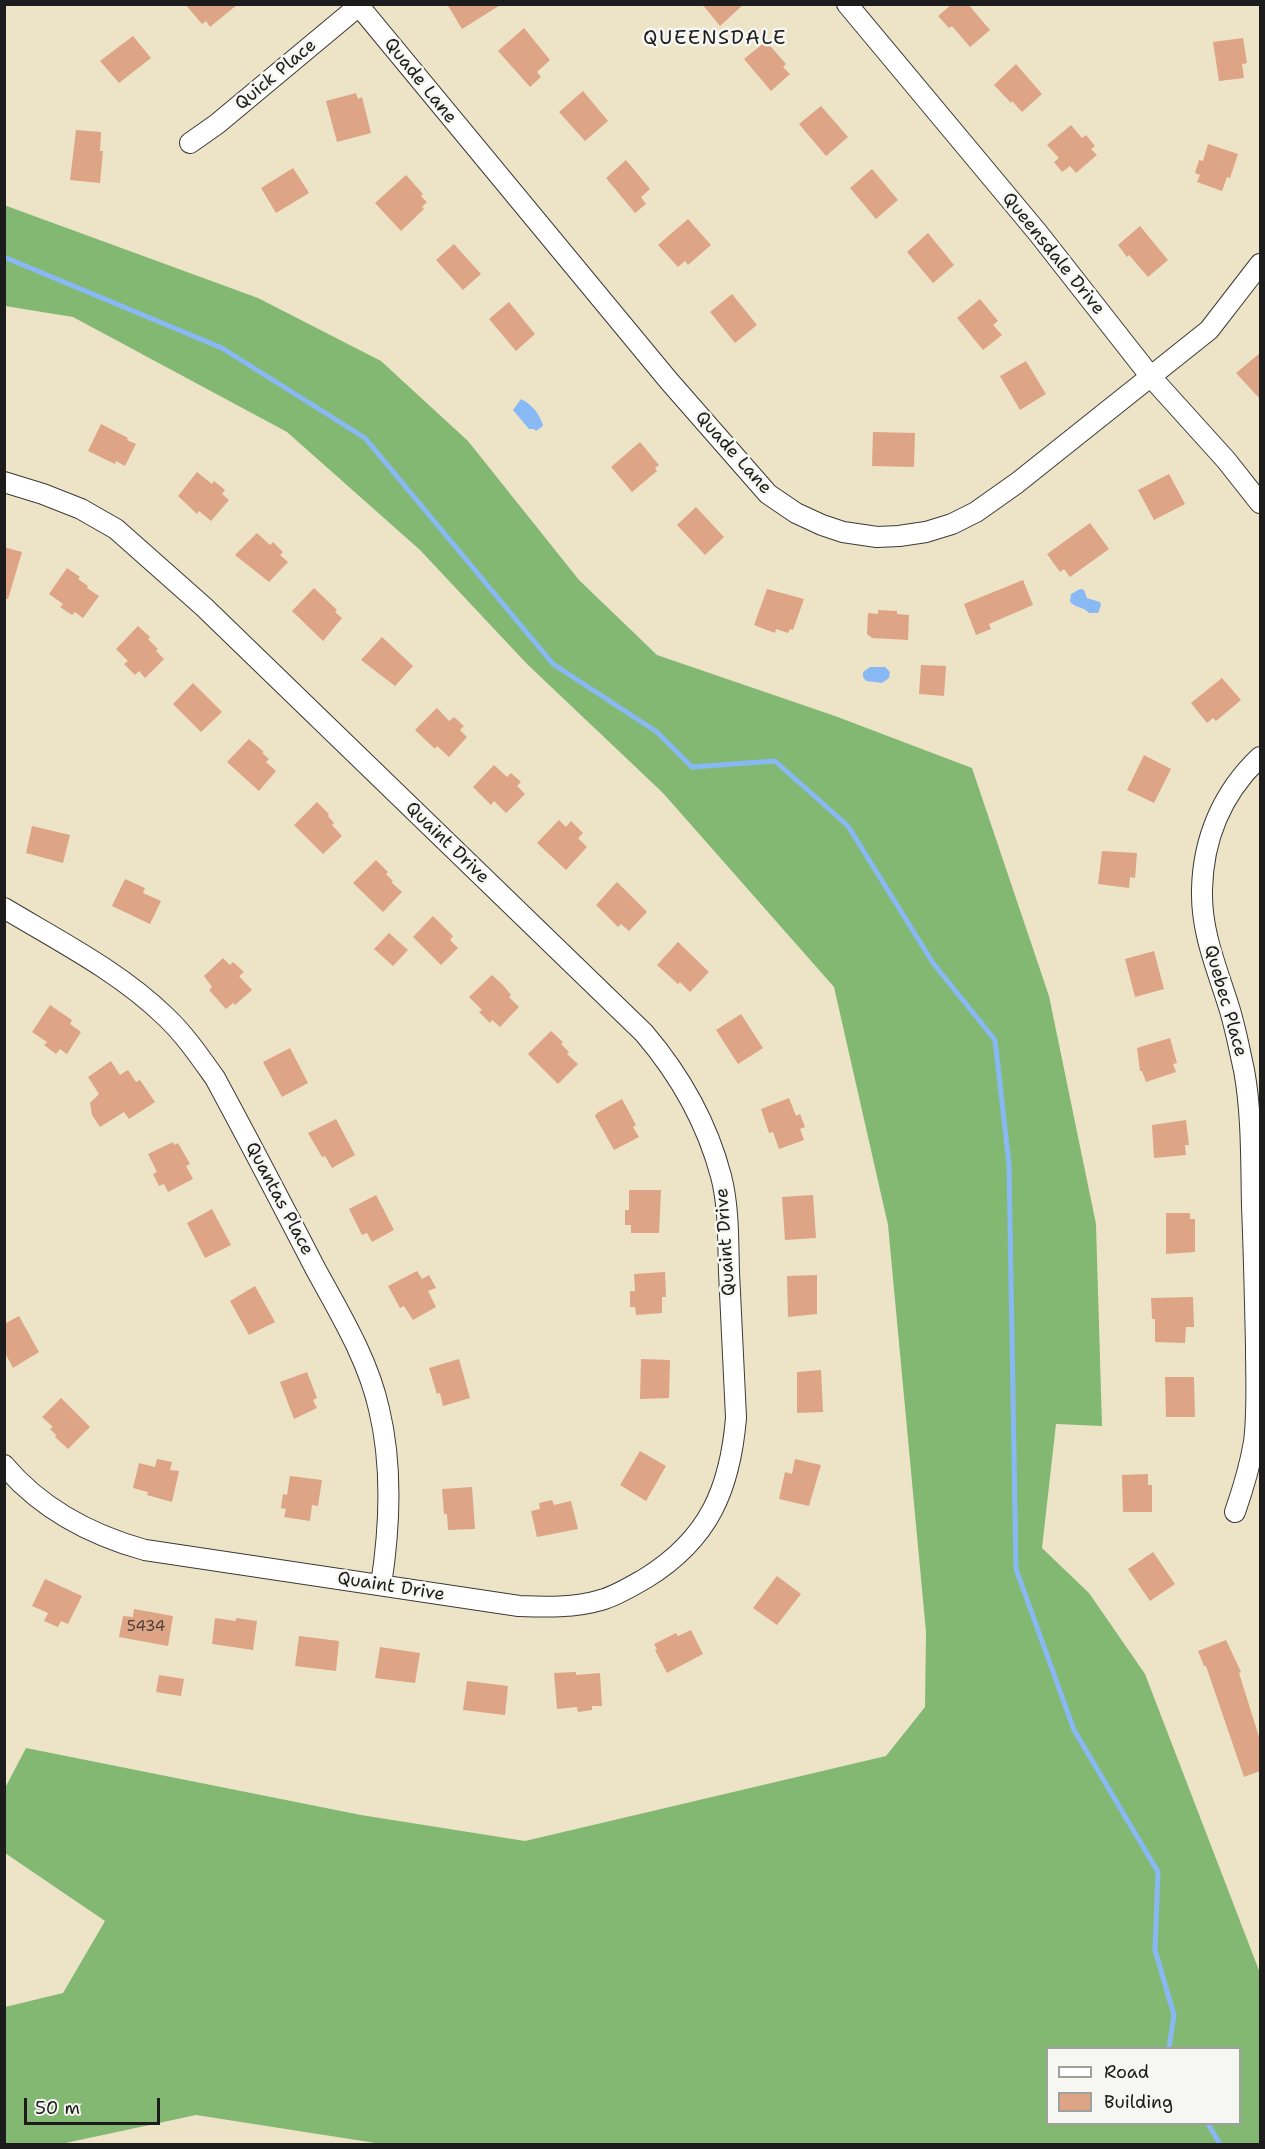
<!DOCTYPE html>
<style>
body{margin:0}
#map{position:relative;width:1265px;height:2149px;overflow:hidden;background:#ede4c7;font-family:"Shantell Sans",sans-serif}
canvas{display:block}
.frame{position:absolute;inset:0;border:6px solid #1c1c1c;pointer-events:none}
.legend{position:absolute;left:1046px;top:2047px;width:195px;height:78px;box-sizing:border-box;background:#f6f6f2;border:2px solid #9f9f9c;margin:0;padding:8px 10px;list-style:none;font-size:18px;color:#1c1c1c}
.legend li{display:flex;align-items:center;gap:12px;height:30px}
.legend b{width:30px;border:2px solid #9f9f9c}
.scale{position:absolute;left:24px;top:2098px;width:136px;height:27px;box-sizing:border-box;border:3px solid #1c1c1c;border-top:0;padding-left:8px;font-size:18px;line-height:21px;white-space:nowrap;color:#1c1c1c;-webkit-text-stroke:4px #f6f6f2;paint-order:stroke}
</style>
<div id="map">
<canvas width="1265" height="2149"></canvas>
<div class="frame"></div>
<ul class="legend">
<li><b style="height:8px;background:#fff"></b>Road</li>
<li><b style="height:16px;background:#dda486"></b>Building</li>
</ul>
<div class="scale">50 m</div>
</div>
<script>
const g = document.querySelector('canvas').getContext('2d');
g.lineJoin = 'round';
function fill(path, color) { g.fillStyle = color; g.fill(path, 'evenodd'); }
function strokePath(path, color, width, dash) { g.strokeStyle = color; g.lineWidth = width; g.lineCap = dash ? 'butt' : 'round'; g.setLineDash(dash || []); g.stroke(path); }
function write(font, color, halo, rows, align = 'center') {
  g.font = font + ' "Shantell Sans",sans-serif'; g.lineWidth = 5; g.setLineDash([]); g.textBaseline = 'middle'; g.strokeStyle = halo; g.fillStyle = color; for (const [text, x, y, turn = 0] of rows) {
    g.save(); g.translate(x, y); g.rotate((+turn || 0) * Math.PI / 180); g.textAlign = isNaN(turn) ? turn : align; if (halo) g.strokeText(text, 0, 0); g.fillText(text, 0, 0); g.restore();
  }
}
const forest = new Path2D(`
 M4,205L258,298L381,361L468,441L579,580L657,655L835,716L972,768L1049,996L1096,1224L1102,1426L1056,1424L1042,1548L1089,1593L1145,1674L1260,1973V2144H382L196,2115L61,2144H5V2007L63,1993L105,1921L5,1853V1788L26,1748L361,1815L525,1841L886,1756L925,1707L926,1632L888,1225L834,987L663,793L527,664L420,550L287,432L73,317L5,306ZM1048,2048H1240V2124H1048Z`);
const water = new Path2D(`
 M521,399C531,403 541,416 543,426L536,431L534,429H529L513,410Z
 M1080,589L1084,590L1087,598L1100,602L1101,605L1098,613H1089C1084,607 1076,608 1070,602L1071,594Z
 M870,667H885L890,672L889,678L882,683L866,681L863,677V672Z`);
const stream = new Path2D(`
 M4,257L222,348L365,438L553,664L657,732L692,767L775,761L848,826L933,963L995,1040L1009,1164L1016,1569L1074,1730L1158,1872L1155,1950L1174,2015L1169,2048
 M1208,2124L1220,2144`);
const building = new Path2D(`
 M185,4H238L210,27L206,21L202,24Z
 M447,4H502L462,29Z
 M702,4H744L720,26Z
 M952,4H968L990,30L970,47L952,26L949,28L938,16Z
 M524,28L550,60L537,72L541,77L530,87L498,51Z
 M133,36L151,58L119,83L100,61Z
 M1243,38L1247,63L1242,64L1244,78L1219,81L1213,42Z
 M766,41L786,64L783,67L790,74L771,91L744,59Z
 M1016,64L1042,94L1022,112L1012,101L1011,103L994,85Z
 M583,91L608,121L585,141L559,112Z
 M356,93L358,99L362,97L371,133L337,142L326,101Z
 M821,106L848,137L826,156L799,124Z
 M1071,125L1082,138L1086,135L1095,146L1091,149L1097,155L1076,173L1070,166L1062,172L1054,162L1059,158L1047,145Z
 M76,130L101,132L100,151H103L100,183L70,180Z
 M1208,144L1238,154L1230,178L1227,177L1222,191L1197,182L1200,175L1195,173L1199,160L1203,161Z
 M626,160L650,189L641,197L646,204L635,213L606,178Z
 M293,168L309,193L276,213L261,188Z
 M872,169L898,200L876,219L850,188Z
 M406,175L423,194L421,196L427,202L422,207L424,209L401,231L375,203Z
 M688,219L711,245L688,265L685,261L678,267L658,245Z
 M1140,226L1168,260L1148,277L1129,255L1127,257L1118,245Z
 M928,233L954,265L933,283L907,252Z
 M454,244L481,274L463,290L436,260Z
 M732,294L757,325L735,343L710,312Z
 M980,299L998,321L993,325L1002,335L983,350L957,318Z
 M509,302L535,334L516,351L489,319Z
 M1260,353V399L1236,373Z
 M1026,361L1046,394L1020,410L1000,376Z
 M101,424L128,438L127,440L136,444L125,466L116,461L115,464L88,451Z
 M873,432L915,433L914,467L872,466Z
 M640,442L659,465L655,468L657,471L632,492L611,467Z
 M197,472L212,484L214,481L225,490L222,494L229,500L211,521L199,511L197,514L178,496Z
 M1169,474L1185,504L1154,520L1138,490Z
 M696,507L724,537L705,555L677,525Z
 M1090,523L1109,549L1070,577L1064,569L1060,572L1047,554Z
 M257,533L270,545L273,542L283,552L280,555L288,562L269,582L235,555Z
 M4,547L22,552L8,599L4,598Z
 M67,568L80,577L78,579L88,586L87,588L99,596L83,618L75,612L72,615L60,607L63,604L49,594Z
 M1023,580L1033,605L989,624L991,629L976,635L964,604Z
 M314,588L337,610L335,612L342,618L323,641L292,611Z
 M767,589L804,599L793,630L790,629L788,633L776,629L775,633L754,625Z
 M878,610L897,611V614L909,615L908,640L872,638L867,634L868,613L878,614Z
 M138,626L150,637L148,639L158,649L156,651L164,659L145,678L139,671L135,675L124,664L128,661L116,649Z
 M382,637L413,666L395,686L361,660Z
 M921,665L946,666L944,696L919,694Z
 M1222,678L1241,700L1216,721L1213,718L1207,723L1191,703Z
 M193,683L222,712L201,732L173,704Z
 M437,708L449,721L454,717L464,726L460,730L467,737L449,757L437,746L435,749L415,730Z
 M249,739L264,752L262,753L269,759L266,762L276,771L259,791L227,762Z
 M1144,755L1171,769L1154,803L1127,790Z
 M494,765L507,777L511,773L521,782L517,786L525,794L506,813L494,801L491,805L473,787Z
 M317,802L329,814L328,816L334,823L332,825L342,836L323,854L294,825Z
 M559,820L566,827L571,821L583,833L578,838L587,847L566,870L537,843Z
 M32,826L70,835L63,863L26,853Z
 M1102,851L1137,853L1135,878L1130,877L1129,888L1098,884Z
 M376,860L388,872L386,874L393,881L391,882L402,892L383,912L353,883Z
 M125,879L145,888L143,893L161,901L150,924L112,906Z
 M617,882L647,912L629,931L621,924L618,927L596,905Z
 M433,916L453,936L450,940L458,948L441,965L413,937Z
 M389,933L408,950L393,966L374,949Z
 M678,942L709,972L690,992L680,982L678,984L657,965Z
 M1154,951L1164,989L1135,997L1125,959Z
 M223,958L230,965L233,962L244,972L239,976L252,990L235,1005L233,1003L226,1009L209,990L212,987L204,976Z
 M492,975L503,985L511,995L509,997L519,1007L500,1027L492,1020L490,1023L479,1012L482,1010L469,997Z
 M50,1005L72,1020L70,1024L81,1032L67,1054L60,1049L56,1054L44,1045L47,1042L32,1032Z
 M741,1014L763,1048L738,1064L716,1030Z
 M551,1031L563,1042L561,1044L569,1052L567,1054L578,1064L558,1084L528,1054Z
 M1170,1038L1177,1063L1173,1064L1176,1072L1146,1082L1142,1071H1140L1137,1048Z
 M290,1048L308,1083L282,1097L263,1062Z
 M111,1061L120,1075L128,1070L136,1082L140,1080L155,1102L129,1119L124,1112L100,1127L92,1115L90,1103L99,1094L88,1077Z
 M789,1098L796,1116L800,1114L805,1127L800,1129L804,1140L779,1149L773,1132L769,1133L761,1109Z
 M622,1099L636,1125L633,1127L639,1137L614,1150L595,1116L597,1113Z
 M336,1119L355,1155L332,1168L325,1156L322,1157L308,1133Z
 M1186,1120L1189,1145H1185L1186,1155L1154,1158L1152,1125Z
 M173,1142L174,1145L178,1143L190,1164L186,1166L193,1179L168,1192L164,1184L159,1186L153,1174L157,1172L148,1154Z
 M629,1190H661L659,1233H631V1225H625V1210H629Z
 M376,1195L394,1230L372,1242L367,1233L362,1235L349,1209Z
 M813,1195L816,1238L785,1240L782,1197Z
 M212,1209L231,1245L205,1258L187,1223Z
 M1166,1213H1190V1219H1195V1252L1166,1254Z
 M417,1271L422,1279L429,1275L436,1288L428,1291L436,1307L413,1320L404,1306L400,1308L388,1286Z
 M665,1272L666,1297H662V1313L636,1315L635,1307H630V1291H635L634,1274Z
 M817,1275V1314L788,1317L787,1276Z
 M255,1286L275,1322L249,1335L230,1301Z
 M1193,1297L1194,1327H1186L1185,1343L1155,1342V1319H1152L1151,1298Z
 M19,1316L39,1352L13,1368L4,1351V1324Z
 M459,1359L470,1398L443,1406L440,1393L437,1394L429,1368Z
 M641,1359L670,1360L669,1398L640,1399Z
 M821,1370L823,1412L797,1413V1372Z
 M307,1372L317,1398L313,1400L317,1408L294,1419L280,1382Z
 M1165,1377H1194L1195,1417H1166Z
 M61,1398L90,1427L68,1449L55,1437L56,1435L50,1429L53,1427L42,1417Z
 M640,1451L666,1466L646,1501L620,1485Z
 M157,1459L172,1462L170,1470L179,1471L172,1502L147,1495L148,1492L133,1488L139,1463L155,1467Z
 M795,1459L821,1465L809,1506L779,1499L785,1472L792,1474Z
 M1148,1474V1485H1152V1512H1123L1122,1475Z
 M290,1476L322,1480L318,1506L312,1505L310,1521L284,1517L286,1509L281,1508L283,1494L287,1495Z
 M472,1487L475,1529L448,1530L447,1514H444L442,1489Z
 M552,1500L554,1505L571,1501L578,1529L537,1537L531,1511L540,1509L539,1503Z
 M1153,1552L1175,1584L1150,1601L1128,1569Z
 M777,1576L801,1594L777,1625L753,1608Z
 M45,1579L82,1596L68,1624L61,1621L58,1627L44,1621L48,1613L32,1606Z
 M134,1609L173,1616L168,1646L119,1637L123,1616L133,1617Z
 M215,1618L236,1621V1618L257,1621L253,1650L212,1644Z
 M691,1630L703,1654L667,1673L655,1650L657,1649L654,1644L676,1633L678,1636Z
 M299,1636L339,1641L336,1671L295,1666Z
 M1226,1640L1241,1672L1239,1673L1260,1740V1771L1244,1777L1206,1666H1204L1198,1651Z
 M380,1647L420,1653L415,1683L375,1678Z
 M576,1672V1675L600,1673L602,1706H592V1710L578,1712L577,1707L557,1709L554,1673Z
 M159,1675L184,1679L181,1696L156,1692Z
 M467,1681L508,1686L505,1715L463,1710Z`);
const minor = new Path2D(`
 M847,4L1038,233L1151,377L1226,460L1260,503
 M359,6L669,381L768,494L796,513L822,525L843,532L877,537L899,536L926,532L952,524L976,512L1017,483L1209,330L1260,264
 M190,143L217,124L361,4
 M4,482L43,494L81,509L116,529L204,607L644,1033C679,1074 707,1123 721,1176C729,1207 728,1240 729,1272C731,1320 734,1369 736,1418C730,1489 709,1539 646,1578C632,1586 616,1596 601,1600C575,1608 545,1607 519,1606L145,1550C91,1535 41,1509 4,1465
 M4,908C59,941 120,972 166,1017C185,1035 200,1057 215,1078C249,1141 282,1204 315,1268C339,1312 368,1359 379,1409C393,1467 390,1527 381,1585
 M1235,1512C1243,1489 1250,1466 1254,1442C1258,1410 1256,1378 1256,1347C1255,1300 1254,1253 1252,1206C1251,1161 1252,1114 1244,1070C1239,1048 1235,1025 1228,1004C1216,966 1201,931 1202,890C1203,838 1223,792 1260,757`);
const numberNames = [
 ["5434",146,1627]
];
const streetNames = [
 ["Quick Place",276,75,-40],
 ["Quade Lane",420,81,51],
 ["Queensdale Drive",1053,254,51],
 ["Quade Lane",733,453,48],
 ["Quaint Drive",447,843,44],
 ["Quebec Place",1225,1001,74],
 ["Quantas Place",279,1199,62],
 ["Quaint Drive",726,1242,-94],
 ["Quaint Drive",391,1587,9]
];
const neighbourhoodNames = [
 ["QUEENSDALE",715,39]
];
fill(forest, '#83b873');
fill(water, '#89b9f5');
strokePath(stream, '#89b9f5', 5);
fill(building, '#dda486');
strokePath(minor, '#3b3a36', 22);
strokePath(minor, '#fff', 20);
write('15px', '#4c3e36', null, numberNames);
write('18px', '#1c1c1c', '#f6f6f2', streetNames);
g.letterSpacing = '1.5px';
write('20px', '#1c1c1c', '#f6f6f2', neighbourhoodNames);
g.letterSpacing = '0px';
</script>
